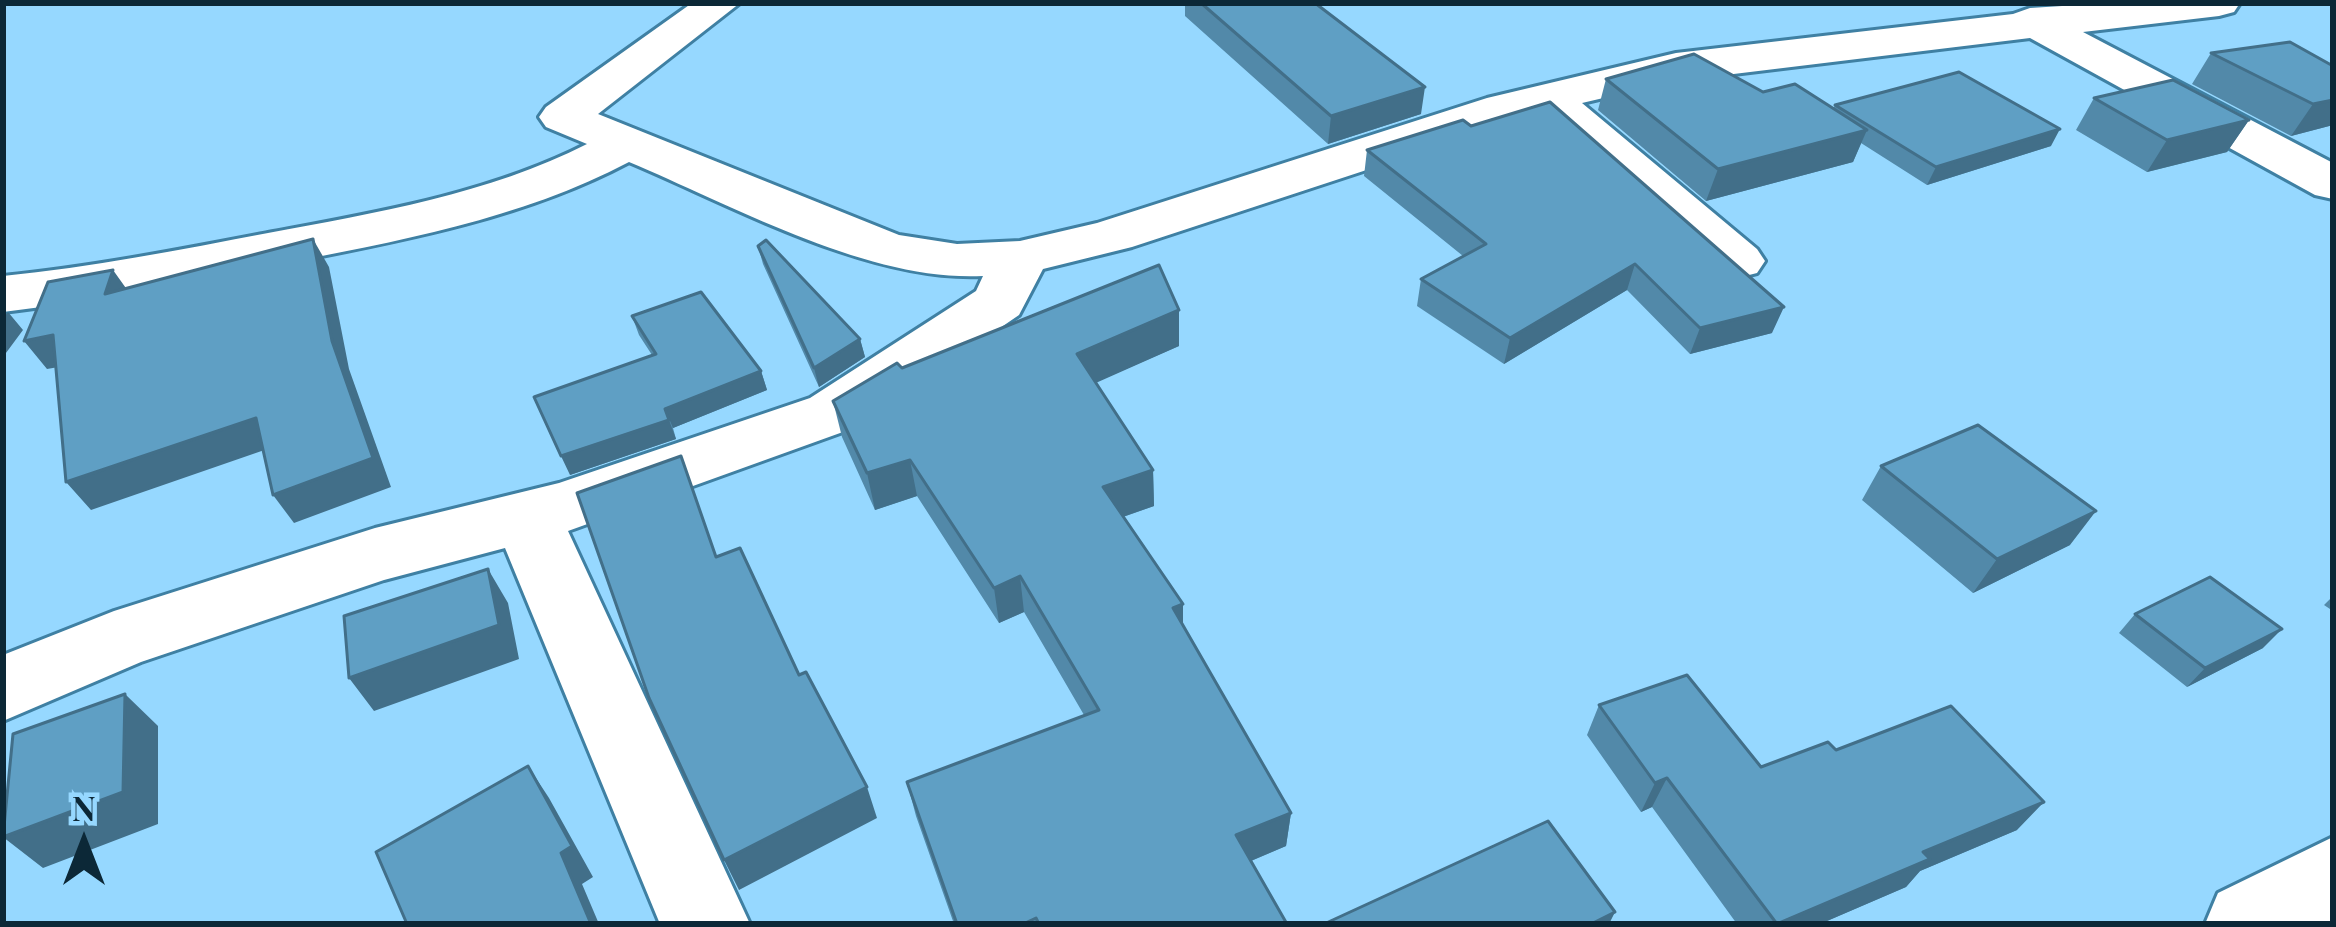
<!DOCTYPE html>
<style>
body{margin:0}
#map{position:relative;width:2336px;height:927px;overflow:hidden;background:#96d8ff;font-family:"Playfair Display",serif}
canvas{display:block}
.frame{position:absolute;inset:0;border:6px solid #0c2837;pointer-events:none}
.north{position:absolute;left:24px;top:783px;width:120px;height:120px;-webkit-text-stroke:9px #96d8ff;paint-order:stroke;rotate:0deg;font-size:33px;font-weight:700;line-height:48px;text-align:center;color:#0c2837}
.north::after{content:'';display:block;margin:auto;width:42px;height:54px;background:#0c2837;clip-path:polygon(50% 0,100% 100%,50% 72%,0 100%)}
</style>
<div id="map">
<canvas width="2336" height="927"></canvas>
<div class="frame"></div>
<div class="north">N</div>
</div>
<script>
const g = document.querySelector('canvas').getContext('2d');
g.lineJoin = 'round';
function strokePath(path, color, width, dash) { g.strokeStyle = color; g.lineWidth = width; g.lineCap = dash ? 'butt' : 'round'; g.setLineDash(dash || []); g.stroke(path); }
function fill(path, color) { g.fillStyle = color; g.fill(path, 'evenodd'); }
const minor = new Path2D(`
 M692,3H740L598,114L899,235L957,244L1020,241L1097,223L1487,98L1676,53L2013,14L2030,8L2110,3H2240L2234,12L2219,16L2083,32L2333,163V199L2315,195L2030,38L1676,81L1582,103L1757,249L1765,261L1757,273L1737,278L1717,273L1537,114L1132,247L1043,269L1019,315L854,428L568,531L750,924H660L505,548L384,580L141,662L3,721V655L114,611L375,528L559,483L810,398L976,291L983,276C869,282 734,206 629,162C522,219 394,242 276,265C185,283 95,301 3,312V276C92,267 179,250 268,233C375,213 489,194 587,144L546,127L539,117L546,107Z
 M2333,837V924H2205L2218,893Z`);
const wall = new Path2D(`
 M1185,3H1315L1421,114L1328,144L1185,16Z
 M2290,42L2333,125L2291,136L2192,84L2211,53Z
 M1606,79L1763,92L1833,109L1835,105L2051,146L1927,185L1861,143L1853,162L1706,201L1598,110Z
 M2094,98L2249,120L2227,152L2147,172L2076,130Z
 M1463,120L1772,333L1690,354L1627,290L1504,364L1417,306L1421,279L1463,256L1364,176L1367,150Z
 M758,246L860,339L865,357L819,387L763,264Z
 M1179,310V346L1096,382L1153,470L1154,506L1123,517L1183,604V626L1291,813L1286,846L1251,861L1287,924H954L916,816L907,782L1084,715L1024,612L999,623L917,496L875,510L842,437L833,401Z
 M632,316L761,371L767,390L673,428L676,439L570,475L652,355L639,335Z
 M1881,466L2070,545L1973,593L1862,500Z
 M2333,596V611L2324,605Z
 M2135,614L2263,648L2187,687L2119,633Z
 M1599,705L1761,767L1836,750L2017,830L1920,871L1906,887L1820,924H1737L1652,807L1641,812L1587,735Z`);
const shadedWall = new Path2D(`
 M1425,87L1421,114L1328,144L1331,116Z
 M2333,100V125L2291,136L2313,104Z
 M2249,120L2227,152L2147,172L2167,140Z
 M2060,129L2051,146L1927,185L1936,167Z
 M1867,130L1853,162L1706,201L1718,169Z
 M313,239L329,267L349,369L391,487L294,523L273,495L332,341Z
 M1635,264L1627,290L1504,364L1510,338Z
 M113,270L133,298L105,294Z
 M1784,307L1772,333L1690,354L1700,328Z
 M1179,310V346L1080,390L1077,354Z
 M8,312L23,330L3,357V318Z
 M53,335L76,364L47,369L24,341Z
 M860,339L865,357L819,387L814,368Z
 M761,371L767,390L673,428L665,409Z
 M256,418L276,446L91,510L66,482Z
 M669,420L676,439L570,475L561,456Z
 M910,460L917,496L875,510L867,473Z
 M1153,470L1154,506L1105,523L1103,487Z
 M2096,511L2070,545L1973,593L1997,559Z
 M488,569L508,603L519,659L374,711L349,678Z
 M1020,576L1024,612L999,623L994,588Z
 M1183,604V639L1173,608Z
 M2282,629L2263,648L2187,687L2205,668Z
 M125,694L158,726V824L43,868L3,837Z
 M528,766L549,798L593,877L582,884L599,924H591L561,853Z
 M1667,778L1652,807L1641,812L1655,783Z
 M867,787L877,818L739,890L724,860Z
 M2044,802L2017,830L1920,871L1906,887L1820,924H1778L1923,852Z
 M1291,813L1286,846L1234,868L1236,835Z
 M1615,912L1609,924H1591Z`);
const building = new Path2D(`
 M1201,3H1315L1425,87L1331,116Z
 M2290,42L2333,66V100L2313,104L2211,53Z
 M1694,54L1763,92L1795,84L1867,130L1718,169L1606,79Z
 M1959,72L2060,129L1936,167L1835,105Z
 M2173,80L2249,120L2167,140L2094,98Z
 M1550,102L1784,307L1700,328L1635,264L1510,338L1421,279L1486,244L1367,150L1463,120L1471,126Z
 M313,239L332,341L373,458L273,495L256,418L66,482L53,335L24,341L48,282L113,270L105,294Z
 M766,240L860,339L814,368L758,246Z
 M1159,265L1179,310L1077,354L1153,470L1103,487L1183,604L1173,608L1291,813L1236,835L1287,924H1039L1036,918L1023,924H957L907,782L1099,710L1020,576L994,588L910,460L867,473L833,401L897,363L902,368Z
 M701,292L761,371L665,409L669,420L561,456L534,397L656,354L632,316Z
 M1978,425L2096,511L1997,559L1881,466Z
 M681,456L716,557L740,548L799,675L806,672L867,787L724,860L649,698L577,493Z
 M488,569L499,625L349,678L344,616Z
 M2210,577L2282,629L2205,668L2135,614Z
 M1687,675L1761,767L1828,742L1836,750L1951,706L2044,802L1923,852L1930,859L1777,924L1667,778L1655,783L1599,705Z
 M125,694L123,792L3,837L13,734Z
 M528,766L572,846L561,853L591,924H407L376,852Z
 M1548,821L1615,912L1591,924H1324Z`);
strokePath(minor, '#3f80a3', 6);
fill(minor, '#fff');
fill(wall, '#5289a9');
fill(shadedWall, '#426f89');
fill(building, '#5f9fc4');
strokePath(building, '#426f89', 3);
</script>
